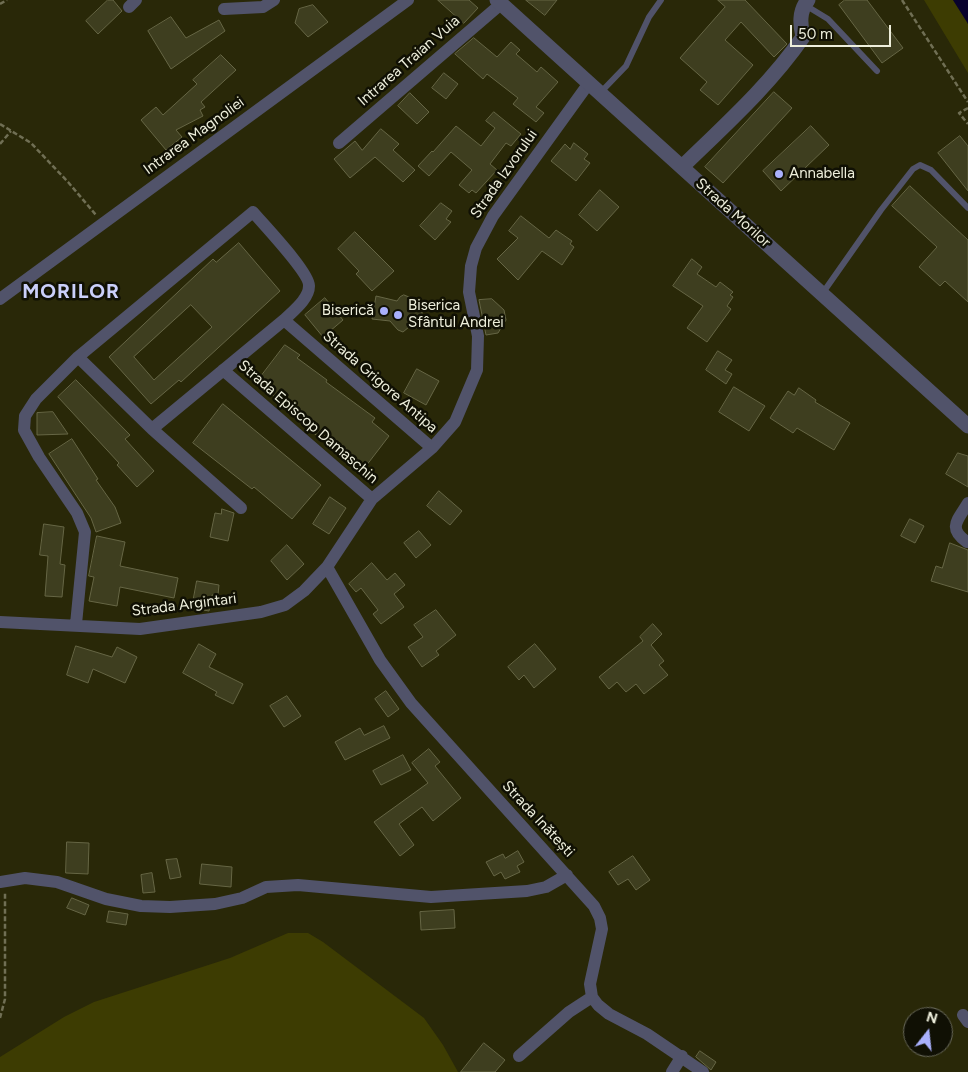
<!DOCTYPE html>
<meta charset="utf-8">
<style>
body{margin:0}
#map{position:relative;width:968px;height:1072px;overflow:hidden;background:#292808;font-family:Figtree,sans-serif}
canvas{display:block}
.north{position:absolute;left:903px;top:1007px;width:50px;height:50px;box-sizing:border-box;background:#101004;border:1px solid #69695a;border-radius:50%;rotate:16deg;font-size:14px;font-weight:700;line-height:20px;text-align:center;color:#eeefdc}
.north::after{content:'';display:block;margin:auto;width:18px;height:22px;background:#a9b0fc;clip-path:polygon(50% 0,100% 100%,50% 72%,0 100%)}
.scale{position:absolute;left:790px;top:25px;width:101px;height:22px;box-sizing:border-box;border:2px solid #eeefdc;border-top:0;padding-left:6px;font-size:15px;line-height:18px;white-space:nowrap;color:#eeefdc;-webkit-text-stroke:4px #101004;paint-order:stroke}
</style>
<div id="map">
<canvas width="968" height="1072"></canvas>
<div class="north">N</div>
<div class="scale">50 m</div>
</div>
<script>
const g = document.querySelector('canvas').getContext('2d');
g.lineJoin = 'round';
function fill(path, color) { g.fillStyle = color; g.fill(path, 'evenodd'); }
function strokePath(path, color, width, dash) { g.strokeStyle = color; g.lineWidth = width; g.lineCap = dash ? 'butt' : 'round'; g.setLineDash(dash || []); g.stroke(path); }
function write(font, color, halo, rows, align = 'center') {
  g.font = font + ' Figtree,sans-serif'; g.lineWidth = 5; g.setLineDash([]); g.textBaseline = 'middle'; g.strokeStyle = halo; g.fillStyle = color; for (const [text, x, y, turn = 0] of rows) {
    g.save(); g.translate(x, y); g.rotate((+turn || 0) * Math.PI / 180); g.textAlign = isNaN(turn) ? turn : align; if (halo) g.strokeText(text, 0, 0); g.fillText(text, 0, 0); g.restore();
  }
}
const green = new Path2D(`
 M924,0H953L968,24V73Z
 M288,933H308L323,942L424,1018L443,1045L458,1072H0V1057L64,1017L94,1002L230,958Z`);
const water = new Path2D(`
 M953,0H968V24L967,22Z`);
const building = new Path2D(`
 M108,0H113L122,11L98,34L86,21Z
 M438,0H469L478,8L464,23Z
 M526,0H557L545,15Z
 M718,0H745L787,44L774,57L741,22L725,40L753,65L718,105L700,90L707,82L680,58L725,7Z
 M845,0H867L903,48L882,63L839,5Z
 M313,5L328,22L308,37L295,23L299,9Z
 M171,17L186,38L219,20L225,31L171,69L148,31Z
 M474,38L497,57L511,42L520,50L516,54L537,72L541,67L558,82L536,107L544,113L536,122L513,104L518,98L487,74L483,79L455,54Z
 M221,55L236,70L201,102L205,107L200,110L203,116L176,130L182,137L166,150L141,120L156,107L163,115L197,84L193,80Z
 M444,73L458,84L446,99L432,88Z
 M774,92L792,108L723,183L705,167Z
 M410,93L429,112L417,124L398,106Z
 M494,112L521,134L511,146L506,143L490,164L497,170L476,193L472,190L469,193L459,185L472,170L451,152L429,176L418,166L432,151L433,152L456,126L481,146L495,128L486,121Z
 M811,126L829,145L781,191L763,171Z
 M381,129L399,144L393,150L415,170L403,182L375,157L350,178L334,159L355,141L362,150Z
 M960,136L968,146V191L938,153Z
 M574,143L588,154L584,159L590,163L576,181L551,161L565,144L570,149Z
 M910,186L968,240V302L945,281L940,286L919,267L937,247L892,206Z
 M600,190L619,207L597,231L579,215Z
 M441,203L452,211L446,219L451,222L435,240L420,226Z
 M521,216L549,238L556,230L572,241L570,244L574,247L562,265L542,251L518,280L497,259L518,238L509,231Z
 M355,232L394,271L372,291L356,274L359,271L338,249Z
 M239,243L280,291L181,382L179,380L151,404L109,357L213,259L216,262ZM191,305L212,327L154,380L134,357Z
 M692,259L702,267L697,274L716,287L720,282L733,292L730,295L733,297L727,306L731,309L707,342L687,328L703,306L673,286Z
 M404,295L414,299V306L419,307L422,312V324L418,328L409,327L403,332L398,330L390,321L372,319L376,296L397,301L400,297Z
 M325,298L343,320L323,337L305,315Z
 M492,299L504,310L506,320L498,333L486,335L479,300Z
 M285,345L300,355L297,358L327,380L326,382L375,418L372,422L389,436L366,466L349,453L346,457L322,440L284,408L286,405L256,383Z
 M718,351L732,360L725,370L732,374L726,384L706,370Z
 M417,369L439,381L426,405L404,393Z
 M76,380L130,435L125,439L154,471L137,487L117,465L119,463L58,397Z
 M734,387L765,406L749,431L719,412Z
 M799,388L816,400L815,402L850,423L834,450L797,428L793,433L770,418L788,391L794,395Z
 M223,404L321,485L292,519L254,487L252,489L193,443Z
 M53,412L68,434L37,435V413Z
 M72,439L98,479L96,480L115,507L121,523L96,532L91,518L49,454Z
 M958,453L968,456V487L946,474Z
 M439,491L462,511L450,525L427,506Z
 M330,497L346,508L329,534L313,524Z
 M222,509L234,513L228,541L210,537L215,513L221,514Z
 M910,519L924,526L915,543L901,536Z
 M44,524L64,527L60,564L65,565L62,597L45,596L48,556L40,555Z
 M419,531L431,545L416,558L404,543Z
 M97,536L125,542L120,566L178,578L174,598L120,587L117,606L89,601L94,577L89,576Z
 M950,543L968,550V592L931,581L936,566L942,568Z
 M287,545L304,564L287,580L271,561Z
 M372,563L387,580L395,573L405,585L394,594L404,607L381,624L373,614L378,610L361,588L356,592L349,584Z
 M197,581L219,585L218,595H212L209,611L192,608Z
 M436,610L456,635L436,651L439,655L422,667L408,647L423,637L414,625Z
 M653,624L662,634L651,645L664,661L659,665L668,675L644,694L636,684L626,692L617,682L609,689L599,677L643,641L640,637Z
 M199,644L216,654L209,667L243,684L233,704L215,695L217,692L183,673Z
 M535,644L556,669L534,688L524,675L519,680L508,667Z
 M76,646L112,657L117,647L137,657L125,683L93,669L88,683L67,675Z
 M386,691L399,709L388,717L375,699Z
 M287,696L301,716L284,727L270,706Z
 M384,726L390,738L345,760L335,742L360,728L364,735Z
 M429,749L440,762L435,766L461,798L433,821L422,807L399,824L414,845L400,856L374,822L428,783L412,763Z
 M403,755L411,770L381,785L373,771Z
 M67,842L89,843L88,874L66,873Z
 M518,851L524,862L517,866L520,872L505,879L501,872L494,876L486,862L503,854L505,858Z
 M633,856L650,880L636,890L628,879L618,885L609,872Z
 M177,859L181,877L170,879L166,860Z
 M202,864L232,867L231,887L200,884Z
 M152,873L155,892L143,893L141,875Z
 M72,898L89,905L85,915L67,908Z
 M454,910L455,928L421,930L420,912Z
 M109,911L128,914L126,925L107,922Z
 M484,1043L505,1060L495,1072H461Z
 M700,1051L716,1062L711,1070L696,1057Z`);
const path = new Path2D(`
 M902,0L968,102
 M0,4L7,0
 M968,108L959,113L968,124
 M0,124L31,143L68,182L96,215
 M0,144L11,131
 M0,1018L5,999V892`);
const service = new Path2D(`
 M805,5L828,19L877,71
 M600,93L626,66L649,17L661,0
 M822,294L881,210L913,169L920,165L931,170L968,208`);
const minor = new Path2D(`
 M129,7L136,0
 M224,9L263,7L274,0
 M339,143L501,4
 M0,299L408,0
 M284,320L432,448
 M78,357L152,429L241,508
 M223,370L372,499
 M967,542C947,528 958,520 968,503
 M327,567L380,660L411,703L594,906L600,918L602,929L590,984L592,997L598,1005L609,1014L647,1034L703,1072
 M0,622L140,629L261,612L285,605L304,591L327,567L372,499L432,448L455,422L477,370L478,336L469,292L471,266L476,248L493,216L589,83
 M76,624L85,532L77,513L39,457L24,430L25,416L36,399L78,357L253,212C263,224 310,273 309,286C309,299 293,311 284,320L152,429
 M0,882L25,878L57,882L106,899L141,906L170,907L215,904L242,898L266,887L298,885L431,897L527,891L546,887L567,875
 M963,1015L968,1022
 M519,1056L569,1012L592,997
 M672,1072L682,1056`);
const tertiary = new Path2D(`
 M497,0L968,426
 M682,167C724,126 769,86 803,37C800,24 799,11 808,0`);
const markers = [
 [779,174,5,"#a9b0fc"],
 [384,311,5,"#a9b0fc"],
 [398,315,5,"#a9b0fc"]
];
const streetNames = [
 ["Intrarea Traian Vuia",409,61,-41],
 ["Intrarea Magnoliei",194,136,-36],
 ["Strada Izvorului",504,174,-55],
 ["Strada Morilor",733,213,42],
 ["Strada Grigore Antipa",380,382,41],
 ["Strada Episcop Damaschin",308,422,41],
 ["Strada Argintari",184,605,-7],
 ["Strada Inătești",538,819,47]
];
const poiNames = [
 ["Annabella",789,174],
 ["Biserica",408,306],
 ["Sfântul Andrei",408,323],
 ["Biserică",374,311,"right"]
];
const districtNames = [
 ["MORILOR",71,292]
];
fill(green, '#3d3c02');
fill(water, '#08022d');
fill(building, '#3e3e1f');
strokePath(building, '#666645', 1);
strokePath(path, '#706f54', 2.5, [5, 2.5]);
strokePath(service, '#51536a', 6);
strokePath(minor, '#51536a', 12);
strokePath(tertiary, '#51536a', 15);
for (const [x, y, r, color] of markers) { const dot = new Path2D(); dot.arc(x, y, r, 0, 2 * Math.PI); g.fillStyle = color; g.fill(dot); strokePath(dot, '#101004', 2); }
write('15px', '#eeefdc', '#101004', streetNames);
write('15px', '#eeefdc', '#101004', poiNames, 'left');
g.letterSpacing = '1px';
write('bold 20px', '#cacffa', '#101004', districtNames);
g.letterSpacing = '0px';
</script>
